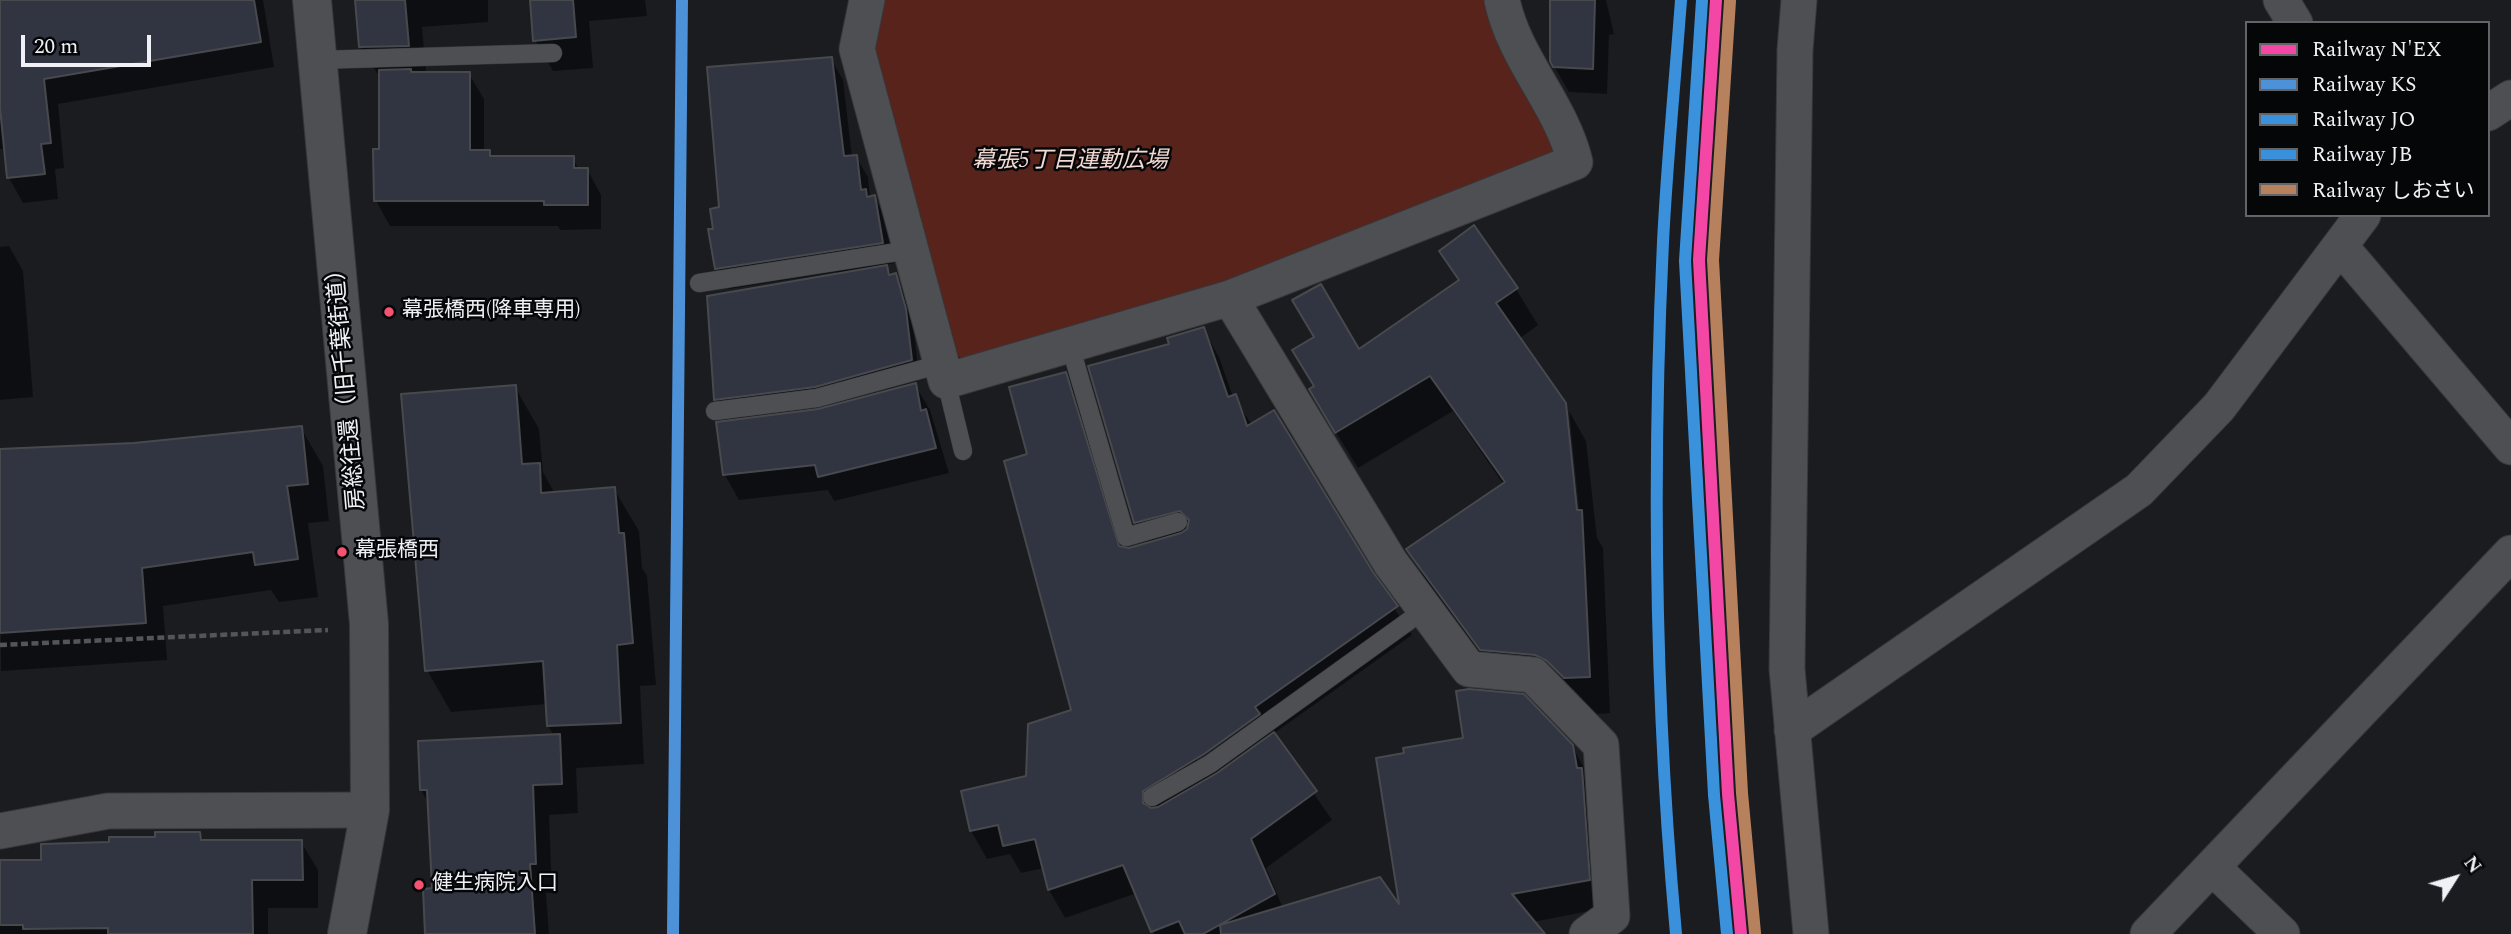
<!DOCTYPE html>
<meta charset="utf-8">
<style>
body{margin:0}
#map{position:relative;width:2511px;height:934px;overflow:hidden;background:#1a1c20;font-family:Spectral,"Noto Sans JP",serif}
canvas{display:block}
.legend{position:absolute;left:2245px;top:21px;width:245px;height:196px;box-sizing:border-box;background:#050608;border:2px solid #636467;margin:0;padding:9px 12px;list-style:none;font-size:21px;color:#eff1f6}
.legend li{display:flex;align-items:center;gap:14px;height:35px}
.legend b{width:35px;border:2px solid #636467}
.north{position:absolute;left:2420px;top:843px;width:70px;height:70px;-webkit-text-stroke:5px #050608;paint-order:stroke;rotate:53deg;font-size:19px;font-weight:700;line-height:28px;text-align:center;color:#eff1f6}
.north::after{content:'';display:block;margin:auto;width:24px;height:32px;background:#eff1f6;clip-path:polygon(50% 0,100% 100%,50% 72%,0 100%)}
.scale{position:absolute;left:21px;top:35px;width:130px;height:32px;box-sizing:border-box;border:4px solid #eff1f6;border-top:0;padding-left:9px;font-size:21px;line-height:24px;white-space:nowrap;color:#eff1f6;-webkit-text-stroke:5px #050608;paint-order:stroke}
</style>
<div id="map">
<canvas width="2511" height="934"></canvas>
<ul class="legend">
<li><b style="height:9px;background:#f346a5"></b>Railway N'EX</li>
<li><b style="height:9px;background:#4d91d9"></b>Railway KS</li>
<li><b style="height:9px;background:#3a91dc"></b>Railway JO</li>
<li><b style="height:9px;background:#3a90db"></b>Railway JB</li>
<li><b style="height:9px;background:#b6815c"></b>Railway しおさい</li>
</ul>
<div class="north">N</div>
<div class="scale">20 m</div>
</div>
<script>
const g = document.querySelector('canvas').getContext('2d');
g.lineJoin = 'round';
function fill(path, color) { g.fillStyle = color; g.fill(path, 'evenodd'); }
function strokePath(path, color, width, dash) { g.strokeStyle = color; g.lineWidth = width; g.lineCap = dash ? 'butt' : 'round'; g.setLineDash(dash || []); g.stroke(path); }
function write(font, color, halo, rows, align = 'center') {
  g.font = font + ' Spectral,"Noto Sans JP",serif'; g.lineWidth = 5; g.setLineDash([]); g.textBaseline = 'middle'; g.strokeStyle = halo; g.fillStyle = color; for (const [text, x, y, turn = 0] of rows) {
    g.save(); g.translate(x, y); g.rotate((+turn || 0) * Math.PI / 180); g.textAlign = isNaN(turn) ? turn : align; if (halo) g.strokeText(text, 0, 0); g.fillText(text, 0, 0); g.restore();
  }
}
const green = new Path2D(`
 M879,0H1488L1498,46L1557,143L1546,162L1207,293L967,363L953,352L868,48Z`);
const shadow = new Path2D(`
 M0,0H263L274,67L58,104L64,168L55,169L58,199L23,203L9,178L6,149H0Z
 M357,0H488V22L422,27L426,72L469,74L484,99V151H489L493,158H573L579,170L587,169L601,195V229L560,230L558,226H390L376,201L381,151V79L360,47Z
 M532,0H645L647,16L589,21L593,68L553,71L535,40Z
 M1551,0H1606L1614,34L1609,35L1607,94L1569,92L1551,61Z
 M831,59L843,80L852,157H856L868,177L870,198L874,197L886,218L894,263L885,265L903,290L913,325L919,375L724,414L715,399L837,275L836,272L729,289L717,268L715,230L721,209Z
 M9,246L23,271L33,397L0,400V247Z
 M1441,251L1516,289L1538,325L1519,339L1568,409L1565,406L1577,519H1580L1569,411L1586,441L1597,538L1603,548L1610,713L1587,715L1571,698L1503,686L1429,586L1408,549L1504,485L1453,411L1358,468L1332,426L1359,352L1459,282Z
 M1203,329L1219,357L1233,397L1252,425L1371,573L1412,635L1273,734L1332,820L1266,868L1283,908L1402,911L1572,746L1588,775L1605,908L1533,922L1543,934H1154L1137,893L1065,918L1049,890L1044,868L1021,873L1010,854L987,859L971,831L1028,778L1073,711L1029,456L1065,374L1081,402L1126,549L1148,544L1135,522L1171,346ZM1261,711V715L1198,761L1196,758Z
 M915,385L930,410L949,473L834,501L828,490L739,500L725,475L718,424L819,411Z
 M515,387L539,429L543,472L555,494L614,489L639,531L642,568L647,576L656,685L640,686L644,764L576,768L578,813L549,815L552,893H546L549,934H427L434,890L429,804L421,790L554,736L548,726L547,704L451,712L427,670Z
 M301,428L323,466L329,521L308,523L318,597L279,602L271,590L163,606L167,660L1,671L0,451L134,444Z
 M199,833L205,842H301L318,870V908H268V934H0V862H43L110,844Z`);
const building = new Path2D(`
 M0,0H254L261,42L44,79L51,143L41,144L45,174L7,178L0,108Z
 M355,0H405L409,46L359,47Z
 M530,0H573L576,37L533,41Z
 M1550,0H1595L1593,69L1553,67L1550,61Z
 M832,57L844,156L857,155L861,190L866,189L867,197L875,195L883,243L715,269L708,229H713L710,209L719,207L707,67Z
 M411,69V72H470V150H490V156H574V168H588V205H544V201H374L373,149H379V70Z
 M1474,225L1518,288L1496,303L1566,403L1577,510H1582L1590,677L1564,678L1547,661L1535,655L1480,650L1406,549L1505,482L1430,376L1335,433L1309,389L1314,386L1292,350L1314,337L1292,300L1321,284L1359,349L1459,280L1439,251Z
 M887,265L889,275L896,273L906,309L912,360L815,387L714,400L707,296Z
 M1204,327L1228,397L1236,394L1247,426L1274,410L1373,572L1398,606L1255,707L1260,714L1204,754L1143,791V803L1151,808L1158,807L1217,773L1274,732L1317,791L1251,839L1275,894L1203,934H1185L1179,921L1151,932L1123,865L1048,890L1035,839L1003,846L998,825L970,831L961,791L1026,776L1028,724L1071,710L1004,461L1027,454L1009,387L1066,372L1119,546L1129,548L1181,533L1187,529L1189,520L1180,511L1134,523L1088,366L1169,344L1167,338Z
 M916,383L921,411L926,409L936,448L818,477L815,465L723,475L716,422L818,409Z
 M516,385L522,464L540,463L541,493L615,487L619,533H624L633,643L617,645L621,723L547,726L543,661L425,671L401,394Z
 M302,426L308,484L287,486L298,559L255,565L253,552L142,568L146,623L0,633V449L134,443Z
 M1469,689L1524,694L1573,745L1577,768H1582L1590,880L1512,894L1545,934H1221L1220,925L1380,877L1399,904L1376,758L1404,753L1403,748L1463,738L1456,691Z
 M560,734L562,784L533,785L536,864H530L535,934H425L423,889L432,888L427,790H420L418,741Z
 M155,832H200L201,840H302L303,880H252L253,934H108V928L23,929V925H0V860H41V844L109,842V837H155Z`);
const path = new Path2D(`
 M0,645L328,630`);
const lane = new Path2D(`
 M317,60L553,53
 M699,283L910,250
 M1070,345L1126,537L1178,522
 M946,381L963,451
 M715,411L817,398L941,364
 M1152,797L1210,764L1424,610`);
const street = new Path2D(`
 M867,0L857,49L946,381L1230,298L1575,162C1561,104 1514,59 1502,0
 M1799,0L1795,50L1787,669L1811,934
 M2281,0L2295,23
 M2488,113L2511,98
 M2340,246L2511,447
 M1230,298L1390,562L1469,669L1533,675L1601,745L1612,916L1587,934
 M1792,730L2139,490L2219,407L2363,215
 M0,831L108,811L370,810
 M2212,867L2282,934
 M2148,934L2511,553`);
const secondary = new Path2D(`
 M312,0L369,624L370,810L347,934`);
const rail1 = new Path2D(`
 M1716,0L1699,260L1728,794L1741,934`);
const rail2 = new Path2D(`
 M673,934L682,0`);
const rail3 = new Path2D(`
 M1702,0L1685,261L1714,795L1727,934`);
const rail4 = new Path2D(`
 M1676,934C1655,705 1652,472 1663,242C1667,162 1675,81 1681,0`);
const rail5 = new Path2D(`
 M1730,1L1713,260L1742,793L1755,933`);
const markers = [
 [389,312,6,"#f65372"],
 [342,552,6,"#f65372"],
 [419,885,6,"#f65372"]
];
const busNames = [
 ["幕張橋西(降車専用)",402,312],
 ["幕張橋西",355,552],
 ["健生病院入口",432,885]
];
const parkNames = [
 ["幕張5丁目運動広場",1070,162]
];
const streetNames = [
 ["房総往還（旧千葉街道）",348,384,-95]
];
fill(green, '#57231b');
fill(shadow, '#0007');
fill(building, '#313542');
strokePath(building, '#48494d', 2);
strokePath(lane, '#37383c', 19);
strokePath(street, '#37383c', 37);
strokePath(secondary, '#37383c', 40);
strokePath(path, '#545557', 4.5, [7, 3.5]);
strokePath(lane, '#4e4f52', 18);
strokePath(street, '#4e4f52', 35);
strokePath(secondary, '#4e4f52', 38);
strokePath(rail1, '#f346a5', 12);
strokePath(rail2, '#4d91d9', 12);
strokePath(rail3, '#3a91dc', 12);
strokePath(rail4, '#3a90db', 12);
strokePath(rail5, '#b6815c', 12);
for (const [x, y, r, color] of markers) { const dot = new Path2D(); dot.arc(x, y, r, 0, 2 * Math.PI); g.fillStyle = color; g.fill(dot); strokePath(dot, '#050608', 2.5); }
write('21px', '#eff1f6', '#050608', busNames, 'left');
write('italic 23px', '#f2d9d3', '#050608', parkNames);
write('23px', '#eff1f6', '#050608', streetNames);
</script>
